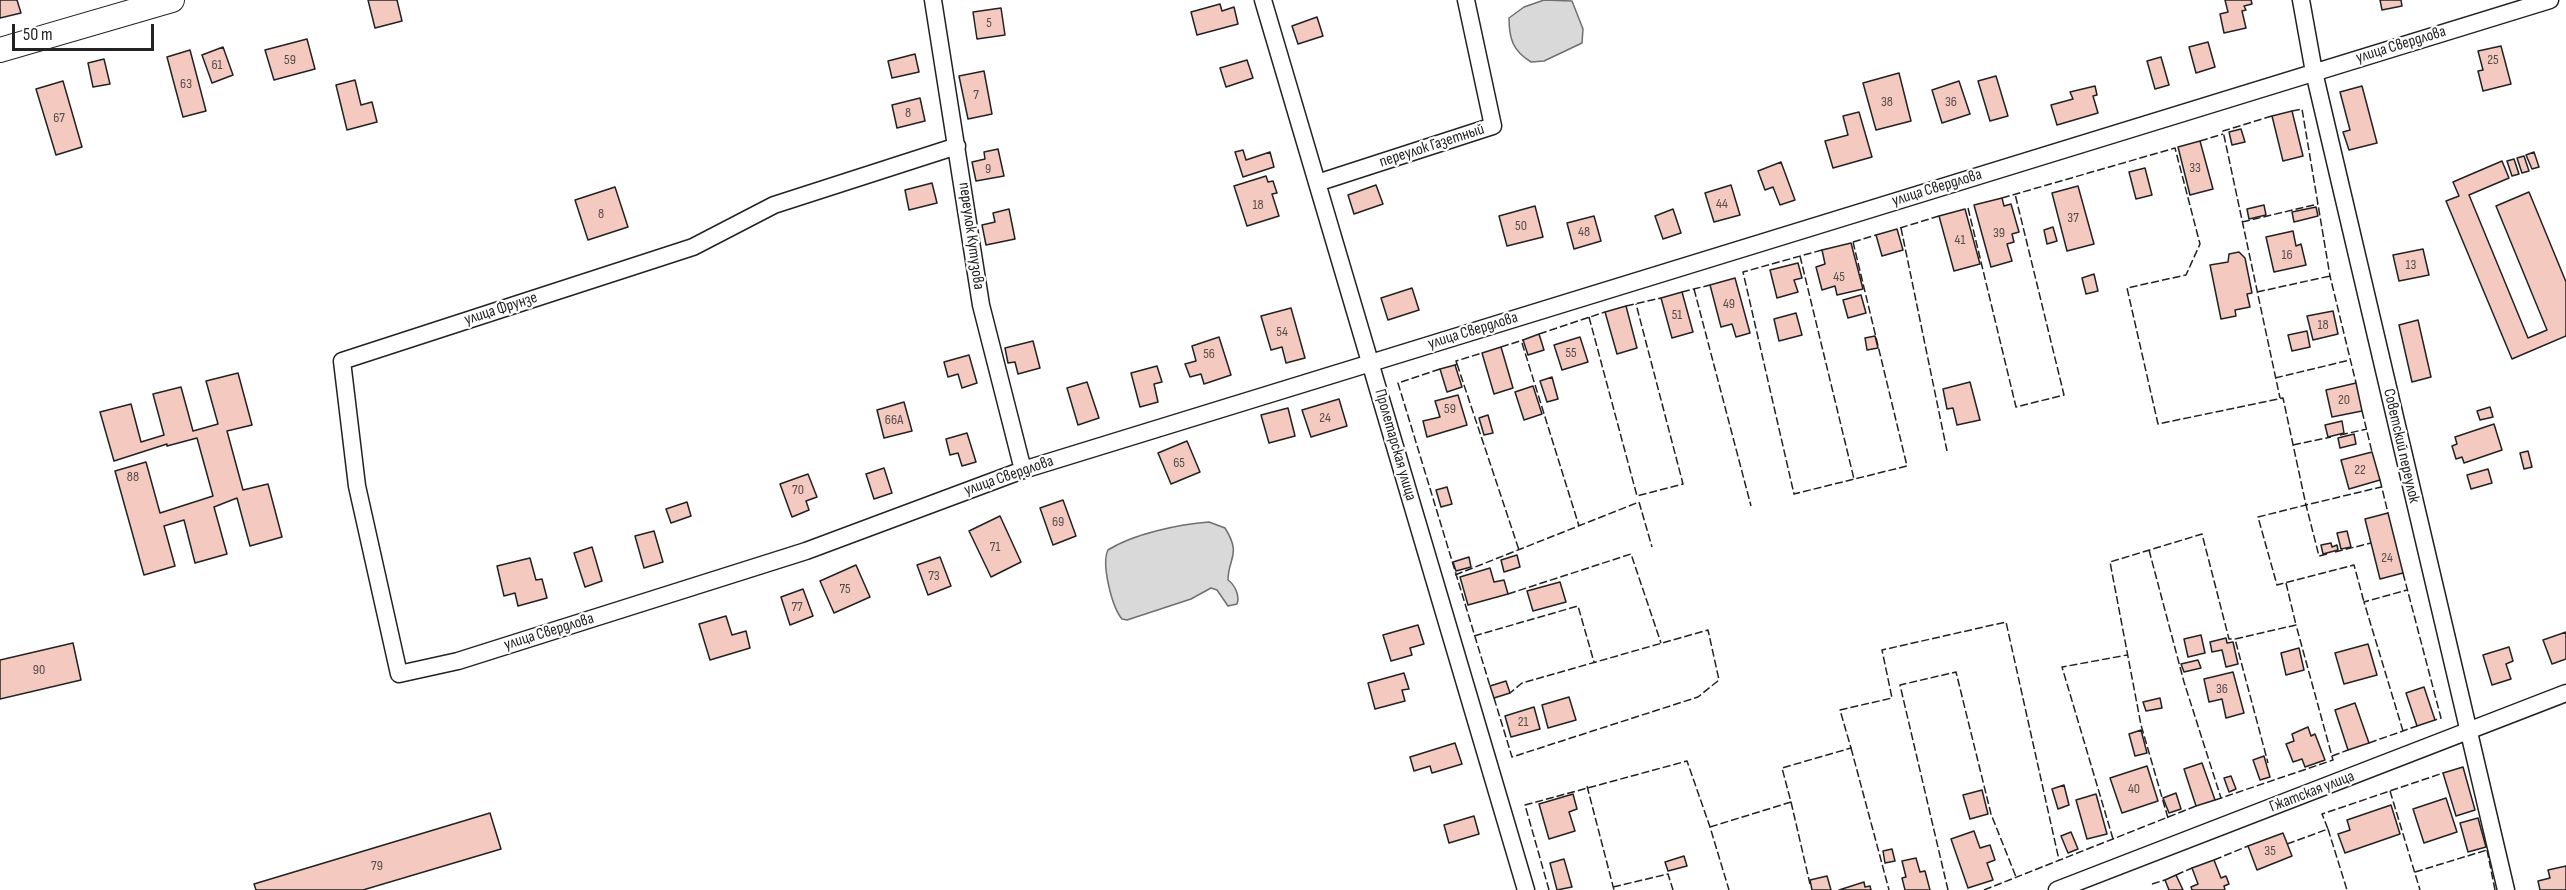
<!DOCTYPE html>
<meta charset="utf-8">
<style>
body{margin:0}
#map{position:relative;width:2566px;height:890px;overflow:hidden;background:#fff;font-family:"Sofia Sans Condensed",sans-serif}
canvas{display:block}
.scale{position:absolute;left:12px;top:24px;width:142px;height:27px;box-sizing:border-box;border:3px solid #222;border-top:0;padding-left:8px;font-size:18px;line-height:21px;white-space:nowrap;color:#222;-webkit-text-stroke:4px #fff;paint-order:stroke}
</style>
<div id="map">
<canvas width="2566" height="890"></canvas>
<div class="scale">50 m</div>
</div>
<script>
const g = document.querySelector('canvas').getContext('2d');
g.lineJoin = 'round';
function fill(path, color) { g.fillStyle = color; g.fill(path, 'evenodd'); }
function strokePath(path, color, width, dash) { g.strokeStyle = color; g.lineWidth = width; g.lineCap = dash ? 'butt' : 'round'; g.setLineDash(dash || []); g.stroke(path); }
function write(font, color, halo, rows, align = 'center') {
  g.font = font + ' "Sofia Sans Condensed",sans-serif'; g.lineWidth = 4.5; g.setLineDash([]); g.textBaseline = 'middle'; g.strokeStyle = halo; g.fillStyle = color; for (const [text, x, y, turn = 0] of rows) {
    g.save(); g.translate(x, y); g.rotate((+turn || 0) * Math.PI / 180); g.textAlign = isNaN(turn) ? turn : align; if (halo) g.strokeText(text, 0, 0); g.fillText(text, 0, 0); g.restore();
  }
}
const water = new Path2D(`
 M1544,0L1572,1L1583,29L1582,43L1544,61L1531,62C1513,51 1509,39 1509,18L1524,7Z
 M1209,522L1225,528C1242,555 1228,558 1228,580C1235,585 1240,596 1237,604L1228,606L1217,590L1211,588L1191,599L1127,620L1122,619C1112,607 1101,564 1108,550C1133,534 1180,524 1209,522Z`);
const building = new Path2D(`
 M0,0H17L21,13L0,18Z
 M368,0H397L402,21L375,28Z
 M2225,0H2251L2252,4L2244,6L2246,10L2242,11L2246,28L2224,33L2220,14L2228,12Z
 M2380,0H2401L2402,6L2382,10Z
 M1220,4L1222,11L1234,7L1238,24L1197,35L1191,12Z
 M1001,8L1005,35L977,39L973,12Z
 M1317,17L1323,36L1298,44L1292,26Z
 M307,39L315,69L274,80L265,50Z
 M2208,42L2215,67L2196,73L2189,47Z
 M2501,46L2511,84L2483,91L2478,71L2483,70L2478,51Z
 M223,47L233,75L212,83L202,55Z
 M190,50L206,111L183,117L167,57Z
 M915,54L919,72L892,78L888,61Z
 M2161,57L2169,85L2155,89L2147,61Z
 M104,59L110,84L93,87L88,63Z
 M1247,60L1253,78L1226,87L1220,68Z
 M984,71L992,114L968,119L959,76Z
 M1899,73L1911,121L1876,130L1863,83Z
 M1996,76L2008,116L1990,121L1978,81Z
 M355,80L361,105L372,102L377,122L347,130L336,85Z
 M63,81L82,147L56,155L36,89Z
 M1959,81L1970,114L1942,123L1932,90Z
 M2095,86L2097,95L2093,96L2098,113L2057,125L2051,105L2073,99L2070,92Z
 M2362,86L2377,143L2349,150L2343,132L2350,130L2340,92Z
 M920,98L925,121L897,128L892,105Z
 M2292,111L2303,156L2283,161L2272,116Z
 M1859,112L1872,157L1833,168L1825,141L1848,135L1843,116Z
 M2241,129L2245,142L2232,145L2229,132Z
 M2200,141L2213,189L2190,195L2178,147Z
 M998,149L1004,176L976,181L972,162L985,159L984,152Z
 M1243,150L1246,160L1270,152L1274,167L1243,177L1235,152Z
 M2534,152L2539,167L2532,169L2526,155Z
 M2524,156L2529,171L2522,173L2517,158Z
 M2514,159L2519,174L2512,176L2507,161Z
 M2502,161L2509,178L2469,195L2528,338L2547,330L2496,206L2529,192L2566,282V336L2512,359L2446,201L2459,196L2453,182Z
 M1781,162L1795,200L1780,205L1773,187L1765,190L1758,171Z
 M2145,168L2152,195L2136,199L2129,172Z
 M1266,176L1268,182L1273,181L1277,193L1272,194L1279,216L1247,226L1234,186Z
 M932,183L937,203L909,210L905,190Z
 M1376,185L1383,204L1354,214L1348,195Z
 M1731,185L1740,215L1714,222L1705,193Z
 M2078,186L2094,244L2067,251L2052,193Z
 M615,187L628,227L588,240L575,200Z
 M2002,198L2004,206L2011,204L2019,232L2012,234L2014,242L2007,244L2012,261L1991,267L1974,205Z
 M2264,205L2266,215L2249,219L2247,209Z
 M1535,206L1543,237L1507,246L1499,216Z
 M2316,207L2318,216L2294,222L2292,212Z
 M1009,209L1015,239L986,245L982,225L995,222L993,213Z
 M1673,209L1681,233L1663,239L1655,216Z
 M1965,209L1980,264L1954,271L1939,216Z
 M1594,216L1601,241L1574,249L1567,223Z
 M2053,227L2057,241L2047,244L2044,230Z
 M1897,229L1903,250L1882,256L1876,235Z
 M2293,231L2296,246L2301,244L2306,265L2274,272L2266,237Z
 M1851,243L1863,289L1837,295L1835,286L1822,290L1816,267L1825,264L1822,250Z
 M2423,249L2429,275L2399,281L2393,255Z
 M2239,252L2245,258L2252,293L2247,294L2250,307L2235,310L2236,316L2221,319L2210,265L2228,262L2229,254Z
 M1798,263L1802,278L1794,280L1798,292L1777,298L1770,270Z
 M2094,274L2098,291L2086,294L2082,278Z
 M1735,278L1750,333L1736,337L1732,324L1721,327L1710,285Z
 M1412,288L1419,310L1388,320L1381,298Z
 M1682,292L1693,332L1672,338L1661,298Z
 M1861,295L1866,313L1848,318L1843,300Z
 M1626,306L1637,348L1617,354L1605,312Z
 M1291,308L1305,358L1286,363L1282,347L1271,350L1261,316Z
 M2333,311L2338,334L2313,340L2307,316Z
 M1796,313L1802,335L1779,341L1774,319Z
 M2418,320L2431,377L2412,382L2399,325Z
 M2307,331L2310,347L2292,351L2288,335Z
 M1539,334L1544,350L1528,355L1523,340Z
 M1875,336L1878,348L1867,350L1865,338Z
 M1219,337L1231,375L1204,384L1201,374L1190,377L1185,364L1196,361L1192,346Z
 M1580,337L1588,362L1562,370L1554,345Z
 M1033,341L1040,368L1018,374L1015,362L1008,363L1005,348Z
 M1501,347L1513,388L1494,394L1482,353Z
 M969,355L977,383L962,388L958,374L948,377L944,362Z
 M1455,365L1462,387L1447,392L1440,369Z
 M1157,366L1162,382L1154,384L1158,402L1140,407L1131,373Z
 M238,373L252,425L227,431L243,490L268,484L282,537L250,546L237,498L214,507L227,554L195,563L184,520L164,526L175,566L144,575L115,471L146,462L160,513L213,496L197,438L167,446V444L114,461L100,412L131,404L141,442L164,435L153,394L181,387L193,431L218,424L206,381Z
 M1552,377L1558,399L1547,402L1540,381Z
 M1087,382L1099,418L1078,425L1067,388Z
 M1970,382L1980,420L1957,425L1953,408L1947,409L1943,389Z
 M2356,383L2362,411L2332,417L2326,390Z
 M1533,386L1542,414L1524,420L1515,392Z
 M1458,395L1467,425L1427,437L1423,421L1440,417L1435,401Z
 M1339,399L1347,426L1311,437L1302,410Z
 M904,402L912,431L884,438L877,410Z
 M2490,407L2493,417L2480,420L2477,411Z
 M1288,408L1295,436L1269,443L1261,415Z
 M1488,415L1493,433L1484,435L1479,418Z
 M2342,421L2344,433L2328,437L2325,425Z
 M2494,424L2502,450L2464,463L2462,457L2456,459L2452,446L2457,444L2455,437Z
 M967,433L976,462L962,466L958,453L950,455L946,439Z
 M2354,434L2356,444L2340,448L2338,438Z
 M1187,441L1200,472L1171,484L1158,453Z
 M2528,451L2532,467L2524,469L2520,453Z
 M2372,452L2380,480L2349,489L2341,460Z
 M884,468L892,493L874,499L866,474Z
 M2488,469L2492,483L2471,489L2467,475Z
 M808,474L817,497L806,501L809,510L792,517L780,484Z
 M1447,487L1452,504L1441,507L1436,490Z
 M1063,500L1076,536L1053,545L1040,508Z
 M687,502L691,516L671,523L666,509Z
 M2388,513L2403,573L2380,579L2365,519Z
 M1000,516L1021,562L991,577L969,531Z
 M654,531L663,562L644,568L635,536Z
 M2347,531L2351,547L2341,549L2337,533Z
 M2331,543L2332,547L2337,545L2338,550L2323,554L2321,545Z
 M592,547L602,581L585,587L574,553Z
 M1517,555L1520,567L1504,572L1501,560Z
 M940,557L951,586L928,595L917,565Z
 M1469,557L1471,567L1456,571L1453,562Z
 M530,558L536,580L542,579L547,598L518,606L515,593L504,596L497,566Z
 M856,565L870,597L834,613L820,581Z
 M1490,568L1494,582L1504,580L1508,594L1468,605L1460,577Z
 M1560,582L1566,602L1533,611L1527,591Z
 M803,589L813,616L790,625L781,597Z
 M726,616L732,635L746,631L750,648L710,660L699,624Z
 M1418,625L1424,644L1410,648L1412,655L1391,661L1383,635Z
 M2566,632V659L2552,664L2543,640Z
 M2201,635L2205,653L2188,657L2184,639Z
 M2226,638L2227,643L2233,642L2238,664L2226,667L2222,650L2212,652L2210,642Z
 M73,643L81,680L0,699V660Z
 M2368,644L2377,675L2344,684L2335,653Z
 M2509,647L2513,661L2506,664L2511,679L2492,685L2483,655Z
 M2299,648L2304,670L2286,675L2281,653Z
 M2198,660L2201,668L2184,672L2181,664Z
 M2233,672L2244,713L2226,718L2222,699L2209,702L2204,679Z
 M1404,673L1409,689L1402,690L1405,701L1375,709L1368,683Z
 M1506,681L1510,693L1494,698L1490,686Z
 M2424,687L2435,720L2417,726L2406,693Z
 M1569,697L1576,720L1548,728L1542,705Z
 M2160,698L2162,708L2146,711L2143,702Z
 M2355,703L2369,743L2348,750L2335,710Z
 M1534,707L1540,729L1511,737L1505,716Z
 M2308,727L2311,736L2315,734L2325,760L2305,767L2302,759L2293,762L2286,744L2294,741L2292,734Z
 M2141,730L2147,753L2135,756L2129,734Z
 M1455,743L1462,764L1432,773L1430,766L1414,771L1410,757Z
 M2264,756L2270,777L2260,780L2253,760Z
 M2202,763L2215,800L2196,806L2184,769Z
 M2147,766L2158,801L2122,813L2110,778Z
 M2463,767L2475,810L2456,816L2443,773Z
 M2231,776L2236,789L2229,792L2224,778Z
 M2064,785L2069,805L2058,809L2052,789Z
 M1982,790L1988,814L1970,819L1963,795Z
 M2176,793L2181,809L2169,813L2163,798Z
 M1573,794L1577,809L1569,812L1575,831L1549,839L1539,804Z
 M2096,794L2107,834L2087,839L2076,800Z
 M2446,798L2457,832L2424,843L2413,809Z
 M2391,805L2400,834L2345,853L2338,834L2350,830L2347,820Z
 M490,813L501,849L363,890H256L254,884Z
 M1474,816L1479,834L1449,843L1444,825Z
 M2478,818L2486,847L2468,852L2460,823Z
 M1974,831L1980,848L1990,845L1995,860L1987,863L1993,880L1968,888L1951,839Z
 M2071,832L2078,849L2068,853L2061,836Z
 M2283,833L2292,856L2257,870L2248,846Z
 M1892,849L1895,861L1885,863L1883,851Z
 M1684,856L1687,866L1668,871L1665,862Z
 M1916,858L1920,872L1925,871L1930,890H1905L1902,878L1906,877L1902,861Z
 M1564,859L1572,887L1557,890L1550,863Z
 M2214,860L2221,878L2226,876L2229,884L2224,886L2225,890H2192L2191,887L2198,884L2192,868Z
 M2566,866V890H2540L2538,881L2550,878L2548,870Z
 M2176,875L2183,890H2169L2165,880Z
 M1827,876L1831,890H1812L1810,880Z
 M1864,882L1865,887L1870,886L1871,890H1839Z`);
const minor = new Path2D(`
 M933,0L981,305L1023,470
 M1263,0L1526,890
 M2301,0L2314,72L2506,890
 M957,146L774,205L693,247L342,361L357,486L399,674L458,661L806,551L1023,470L2550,0
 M1317,183L1493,126L1466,0
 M2057,890L2566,693`);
const secondary = new Path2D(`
 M0,50L172,0`);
const fence = new Path2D(`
 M2292,111L2302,109L2330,276L2356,383
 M2272,116L2223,131L2280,398
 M2200,141L2223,134
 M2002,198L2175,148L2200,244L2186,275L2127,288L2158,424L2283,398L2306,505L2258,517L2277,585L2354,565L2364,602
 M1968,208L2016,407L2064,395L2015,194
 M2242,222L2318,204
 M1900,228L1939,216
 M1901,228L1947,451
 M1853,242L1876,235
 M1822,250L1743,272L1794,494L1907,466L1853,242
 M1800,256L1854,479
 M1694,289L1751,506
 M1682,292L1710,285
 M2257,292L2330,276
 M1626,306L1661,298
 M1589,317L1637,496L1683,484L1636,304
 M1539,334L1605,312
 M1522,343L1579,526
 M1501,347L1523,340
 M1457,364L1519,550
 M1455,365L1457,364L1456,361L1482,353
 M1440,369L1398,383L1490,686
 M2275,378L2350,360
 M2362,411L2372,452
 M2340,435L2367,429
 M2293,445L2331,437
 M2380,480L2388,513
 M1639,502L1652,547
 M2149,550L2184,682L2221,798
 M2335,552L2371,543
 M2327,554L2319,556L2306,505L2381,487
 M2403,573L2441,718L2435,720
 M1455,575L1639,502
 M2286,583L2296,625
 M1508,594L1631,554L1661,643
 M1474,636L1578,606L1594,662
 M1494,698L1512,757L1698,697L1719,680L1708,630L1522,683L1510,693
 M2403,731L2364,602L2407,590
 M2369,743L2417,726
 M1851,748L1889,890
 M2332,756L2348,750
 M1587,786L1614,890
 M2390,791L2420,890
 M2215,800L2333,760L2296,625L2235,639L2268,763
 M1791,802L1810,884
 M2168,818L2141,725L2110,562L2202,534L2229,639H2235
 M1710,827L1791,802L1782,768L1851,748L1840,710L1892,698L1882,650L2006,622L2059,860
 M2328,829L2347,890
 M2113,839L2062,667L2127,655
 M2287,844L2328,829L2322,814L2443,773
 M2487,850L2495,890
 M2214,860L2248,846
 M2415,872L2487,850
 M2176,875L2192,868
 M2152,884L2165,880
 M1613,887L1668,874L1673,890
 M1549,890L1525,805L1687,761L1710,827L1729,890
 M1948,890L1900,685L1956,672L1991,814L2016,877
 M1984,890L2196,806`);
const numberNames = [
 ["5",989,23],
 ["59",290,60],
 ["25",2493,60],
 ["61",217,65],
 ["63",186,84],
 ["7",976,95],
 ["38",1887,102],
 ["36",1951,102],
 ["8",908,113],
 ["67",59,118],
 ["33",2195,168],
 ["9",988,169],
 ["44",1722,204],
 ["18",1258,205],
 ["8",601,214],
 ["37",2073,218],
 ["50",1521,226],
 ["48",1584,232],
 ["39",1999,233],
 ["41",1960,240],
 ["16",2287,255],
 ["13",2411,265],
 ["45",1839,277],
 ["49",1729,304],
 ["51",1677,315],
 ["18",2323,325],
 ["54",1282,332],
 ["55",1571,353],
 ["56",1209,354],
 ["20",2344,400],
 ["59",1450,409],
 ["24",1325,418],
 ["66А",894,420],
 ["65",1179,463],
 ["22",2360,470],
 ["88",133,477],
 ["70",798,490],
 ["69",1058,522],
 ["71",995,547],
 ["24",2387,558],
 ["73",934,576],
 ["75",845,589],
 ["77",797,607],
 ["90",39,670],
 ["36",2222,689],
 ["21",1523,722],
 ["40",2134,789],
 ["35",2270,851],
 ["79",377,866]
];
const streetNames = [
 ["улица Свердлова",2401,45,-17],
 ["переулок Газетный",1432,146,-18],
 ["улица Свердлова",1937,188,-17],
 ["переулок Кутузова",971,236,82],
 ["улица Фрунзе",501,309,-18],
 ["улица Свердлова",1473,331,-17],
 ["Пролетарская улица",1395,445,74],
 ["Советский переулок",2401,446,77],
 ["улица Свердлова",1009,476,-19],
 ["улица Свердлова",549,632,-17],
 ["Гжатская улица",2312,792,-21]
];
fill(water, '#d9d9d9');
strokePath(water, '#6f6f6f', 1.5);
fill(building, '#f3c9c0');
strokePath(building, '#222', 1.5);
strokePath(minor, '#222', 19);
strokePath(secondary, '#222', 26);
strokePath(minor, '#fff', 16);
strokePath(secondary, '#fff', 24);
strokePath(fence, '#222', 1.5, [8, 3]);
write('14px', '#564c4a', null, numberNames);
write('16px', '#222', '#fff', streetNames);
</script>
